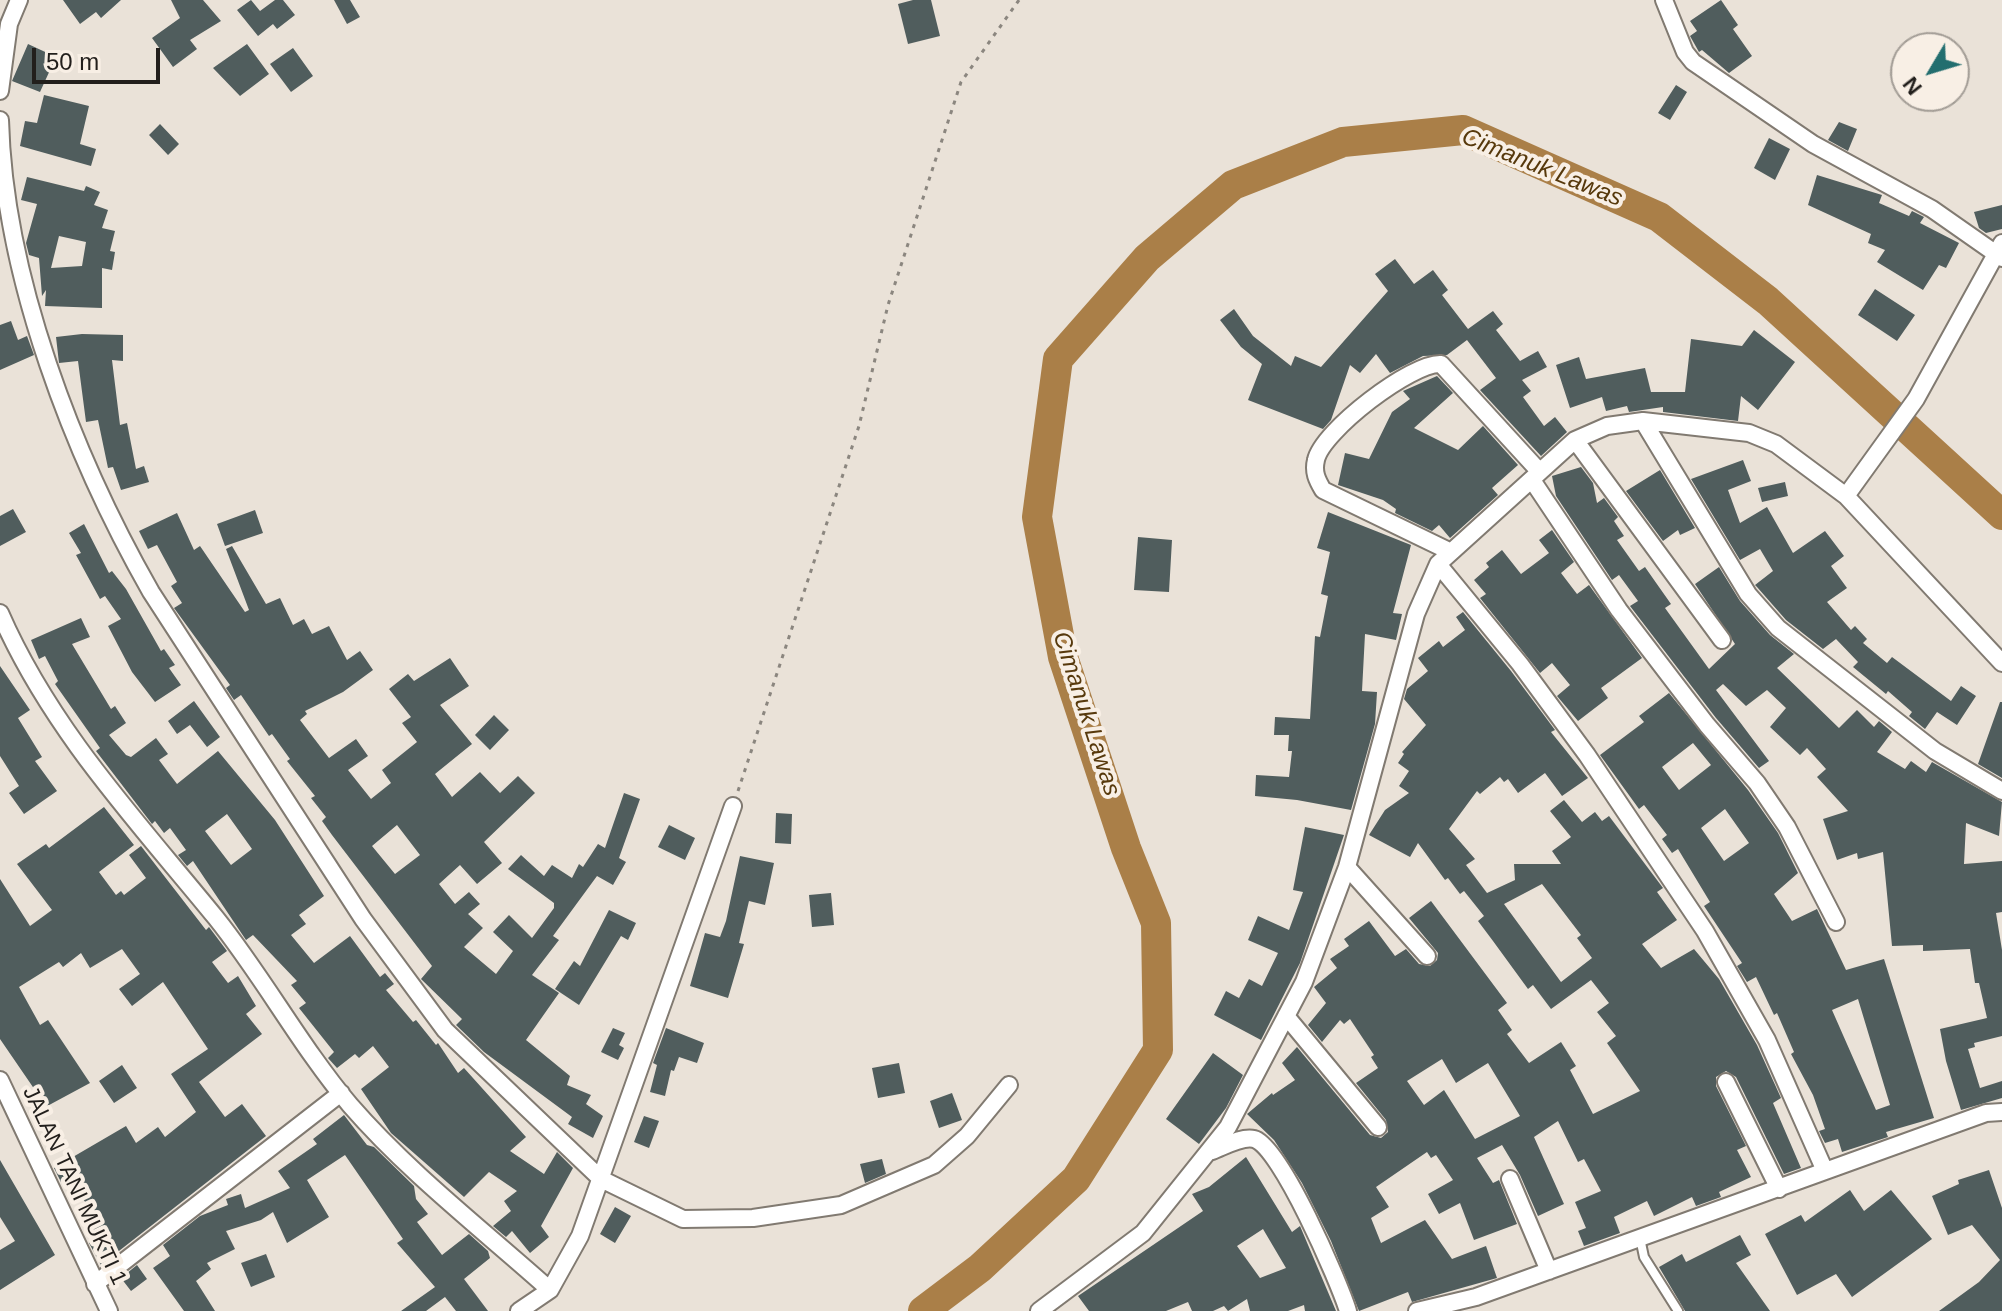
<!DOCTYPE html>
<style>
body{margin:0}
#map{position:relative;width:2002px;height:1311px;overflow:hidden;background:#eae2d8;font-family:Arial,sans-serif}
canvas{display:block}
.north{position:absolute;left:1890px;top:32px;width:80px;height:80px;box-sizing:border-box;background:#f8efe5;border:2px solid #a29c95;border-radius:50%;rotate:232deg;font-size:22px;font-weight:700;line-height:32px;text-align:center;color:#221f1c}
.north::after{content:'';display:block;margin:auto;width:28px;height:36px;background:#236e6f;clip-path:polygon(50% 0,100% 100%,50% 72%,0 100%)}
.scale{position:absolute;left:32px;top:48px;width:128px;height:36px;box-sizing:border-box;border:4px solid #221f1c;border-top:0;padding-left:10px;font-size:24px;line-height:28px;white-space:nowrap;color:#221f1c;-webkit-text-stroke:6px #f8efe5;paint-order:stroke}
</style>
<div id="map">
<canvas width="2002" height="1311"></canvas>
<div class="north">N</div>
<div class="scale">50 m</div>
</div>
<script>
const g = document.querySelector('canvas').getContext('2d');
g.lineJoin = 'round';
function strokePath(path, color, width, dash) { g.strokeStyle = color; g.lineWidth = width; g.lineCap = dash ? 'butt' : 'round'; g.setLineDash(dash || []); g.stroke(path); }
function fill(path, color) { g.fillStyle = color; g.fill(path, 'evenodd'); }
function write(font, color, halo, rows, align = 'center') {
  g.font = font + ' Arial,sans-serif'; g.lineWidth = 8; g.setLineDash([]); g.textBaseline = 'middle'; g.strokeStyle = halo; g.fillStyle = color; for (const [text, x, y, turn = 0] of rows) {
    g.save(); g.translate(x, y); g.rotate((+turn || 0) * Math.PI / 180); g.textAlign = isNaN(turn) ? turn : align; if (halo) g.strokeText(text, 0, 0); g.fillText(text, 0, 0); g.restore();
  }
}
const river = new Path2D(`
 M923,1311L980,1268L1076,1179L1158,1050L1156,923L1126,848L1063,657L1037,517L1058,359L1147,258L1233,185L1343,142L1463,130L1659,217L1768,301L2002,515`);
const building = new Path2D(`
 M63,0H121L101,18L96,12L80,24Z
 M171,0H203L221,21L190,40L197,49L173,67L152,38L180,18Z
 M251,0L260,11L275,0H283L295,15L277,29L273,24L258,36L237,10Z
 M334,0H350L360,17L347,24Z
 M913,0H931L940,36L908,44L898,4Z
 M1721,0L1738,25L1733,29L1752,56L1729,73L1702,50L1699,52L1690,36L1697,31L1690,21Z
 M28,44L56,57L40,92L12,81Z
 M247,44L269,74L240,96L213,68Z
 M293,48L313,76L291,92L270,64Z
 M1676,85L1687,92L1670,120L1658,113Z
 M44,95L89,106L80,144L96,149L91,166L20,146L25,121L37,123Z
 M1839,122L1857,129L1848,151L1828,140Z
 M160,124L179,144L168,155L149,135Z
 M1769,138L1790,149L1775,180L1754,168Z
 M1817,175L1882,195L1879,203L1909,216L1912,211L1924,217L1920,223L1959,243L1946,268L1939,265L1923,290L1877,262L1885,250L1868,243L1871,234L1808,205Z
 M27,177L84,191L86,186L100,192L94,205L108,210L102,228L115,231L110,251L115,252L112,270L102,268V308L45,306L46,290L42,296L39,258L29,255L26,243L37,204L21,200ZM59,236L86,242L82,266L51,268Z
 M2002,205V229L1986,233L1979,228L1974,212Z
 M1395,259L1414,284L1433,270L1448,290L1442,295L1468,329L1493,311L1503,324L1496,330L1520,361L1538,351L1547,367L1522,380L1531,391L1523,397L1544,426L1555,417L1567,432L1541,456L1480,390L1496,378L1467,340L1447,355L1423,356L1390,373L1376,354L1360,373L1350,365L1331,420L1323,429L1248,400L1262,364L1241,347L1220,320L1234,309L1253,336L1291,366L1295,356L1321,367L1388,291L1375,274Z
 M1875,289L1915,315L1897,341L1858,315Z
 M11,321L18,340L27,336L34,355L0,370V325Z
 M1754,330L1795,362L1758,410L1741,396L1738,421L1663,412V407L1629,412L1627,406L1606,411L1602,397L1570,408L1556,365L1579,357L1586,379L1645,368L1651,392H1685L1691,339L1742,346Z
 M82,334L123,335V361L112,360L120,425L127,423L136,469L144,466L149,482L121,490L113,467L108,468L98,420L86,422L78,361L59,363L56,337Z
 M1437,376L1453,393L1414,428L1458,450L1483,426L1518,465L1492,488L1498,495L1450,538L1439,525L1432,531L1395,513L1396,509L1383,500L1338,485L1345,453L1369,459L1392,412L1410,399L1403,391Z
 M1743,460L1751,481L1728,490L1740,523L1767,507L1793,553L1825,531L1844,556L1831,566L1847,588L1827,602L1851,630L1855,626L1867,639L1863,643L1887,663L1892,657L1951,701L1961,686L1976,696L1957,725L1937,712L1925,729L1909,716L1912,712L1888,691L1886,694L1853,667L1858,662L1836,639L1823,649L1786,620L1757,587L1755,585L1773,571L1760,549L1740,560L1691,479Z
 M1581,467L1593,483L1597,503L1604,498L1618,517L1614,521L1624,536L1617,540L1639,571L1645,567L1659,587L1671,604L1665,608L1709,669L1735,644L1695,584L1719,567L1740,601L1770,635L1794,654L1777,668L1839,728L1857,710L1874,727L1879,721L1892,732L1877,752L1905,769L1911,761L1926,772L1932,762L2002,802L1999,836L1966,823L1964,864L2002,861V912L1996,913L2002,950V1036L1974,1043L1975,1047L1968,1049L1980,1088L2002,1081V1098L1961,1110L1946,1061L1940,1029L1987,1018L1979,983H1975L1970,949L1923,951V945L1892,946L1883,852L1858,859L1857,853L1837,860L1823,819L1848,811L1817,777L1826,769L1807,748L1800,755L1770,727L1786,708L1767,690L1746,706L1723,684L1716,690L1769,761L1759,768L1716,718L1630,606L1638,601L1619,575L1612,580L1556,496L1552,476Z
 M1660,470L1695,528L1680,535L1678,530L1663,541L1626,491Z
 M1785,482L1788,496L1762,502L1758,488Z
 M13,509L26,532L0,546V516Z
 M255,510L263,533L225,546L217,524Z
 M1328,512L1411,545L1393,613L1402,614L1396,640L1365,634L1362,691L1377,692L1375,724L1351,810L1297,800L1255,796L1256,775L1289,777L1292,751H1288L1289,735H1274L1275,717L1310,719L1315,636L1320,637L1328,596L1321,594L1330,552L1317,548Z
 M177,513L194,550L200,546L245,612L249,610L226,549L232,546L266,604L280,598L293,625L304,619L312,634L329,626L347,660L360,651L373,670L343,692L305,711L307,714L300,720L329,758L356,739L368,756L348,770L371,799L391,783L382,770L417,742L402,723L411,717L389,689L408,674L414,681L450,658L469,686L440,705L472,744L435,774L452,797L480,772L500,793L518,776L535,793L484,842L502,863L477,884L460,865L439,884L455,904L469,892L480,904L468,914L483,928L464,947L496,974L513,951L493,932L509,915L532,938L554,908V903L508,869L521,855L544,876L552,865L572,878L579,864L583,867L598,844L605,848L624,793L640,799L619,858L626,862L613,885L597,876L553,936L559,940L532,975L559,993L526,1040L570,1076L567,1085L591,1095L586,1104L603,1116L593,1138L568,1124L572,1117L484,1052L456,1025L462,1019L421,979L432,966L332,835L322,821L326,817L311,798L315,796L287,761L290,759L272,734L269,736L241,695L234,700L226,688L230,685L174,608L182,603L171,586L177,582L157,545L148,549L139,531ZM397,825L420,855L395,874L372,846Z
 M84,524L109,573L112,571L126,589L161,651L164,649L175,665L169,668L181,685L155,702L132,672L108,626L121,619L105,596L100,599L76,555L81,553L69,533Z
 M1552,530L1574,562L1561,573L1577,594L1589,585L1642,658L1601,688L1608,698L1578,721L1557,696L1570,685L1552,663L1540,673L1480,598L1486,594L1474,580L1489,567L1486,563L1502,550L1521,574L1549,553L1539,540Z
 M1138,537L1172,540L1169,592L1134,590Z
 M1463,612L1511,671L1555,730L1551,732L1588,778L1562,796L1545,773L1518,793L1508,779L1504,782L1500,777L1480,794L1477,791L1449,829L1475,859L1466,865L1487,893L1515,880L1514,864H1561L1552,851L1571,837L1550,811L1564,800L1582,822L1595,812L1602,821L1609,816L1663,888L1657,892L1677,920L1642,944L1661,968L1694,949L1719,979L1757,1045L1781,1098L1773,1103L1801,1168L1784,1174L1736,1077L1726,1071L1716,1077V1086L1746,1146L1737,1150L1751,1177L1719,1192L1721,1197L1696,1206L1692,1197L1654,1216L1647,1201L1614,1217L1620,1233L1584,1246L1578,1231L1586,1228L1575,1202L1601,1191L1584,1159L1578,1162L1558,1121L1534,1137L1564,1204L1538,1216L1520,1175L1502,1145L1477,1158L1493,1183L1499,1180L1517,1224L1474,1240L1460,1203L1439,1214L1428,1194L1453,1180L1436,1155L1431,1158L1427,1152L1376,1187L1389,1207L1371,1218L1381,1243L1425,1220L1452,1259L1486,1246L1497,1278L1412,1302L1408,1292L1359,1311L1331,1241L1302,1183L1274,1140L1247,1114L1272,1093L1273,1095L1295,1080L1282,1063L1297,1047L1370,1135L1381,1138L1388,1132L1386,1120L1356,1083L1378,1068L1371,1057L1374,1055L1350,1019L1344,1024L1340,1020L1322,1042L1308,1025L1326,1003L1314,987L1337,968L1330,959L1349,946L1344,939L1369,921L1395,956L1406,949L1419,964L1430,966L1437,960L1438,953L1409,918L1431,901L1507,1003L1498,1010L1512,1030L1507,1034L1529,1063L1561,1042L1576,1066L1570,1070L1593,1114L1640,1091L1607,1043L1616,1036L1597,1012L1609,1003L1591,980L1551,1009L1533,985L1528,989L1493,941L1478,921L1484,916L1464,891L1460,894L1448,878L1445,880L1418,843L1410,857L1369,835L1385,810L1409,793L1399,786L1409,771L1398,763L1404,754L1402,752L1426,725L1404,699L1407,689L1428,671L1418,658L1439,641L1443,647L1465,630L1456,617ZM1542,884L1581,935L1577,938L1592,958L1561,982L1504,904ZM1442,1059L1456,1083L1488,1063L1520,1116L1475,1139L1444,1090L1424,1105L1407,1081Z
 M81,618L90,637L72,644L111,709L115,706L126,723L109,735L126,755L131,757L156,738L168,754L159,760L177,784L218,751L275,820L324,896L299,915L306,924L291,935L314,963L350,936L380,977L385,973L394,984L386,990L413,1022L416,1020L436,1045L438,1043L458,1073L464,1068L526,1137L510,1151L544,1174L557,1152L573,1168L541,1226L549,1237L530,1253L512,1231L506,1237L493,1226L511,1211L504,1201L517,1191L489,1172L464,1197L391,1133L361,1089L389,1067L373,1046L359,1058L355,1054L337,1068L328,1058L334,1052L299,1008L306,1003L291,985L297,981L253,935L246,940L193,861L187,866L178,855L186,850L170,828L164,833L155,821L152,824L96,751L100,748L55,684L58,681L45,656L39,659L31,640ZM227,814L252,849L231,865L205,831Z
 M0,666L30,710L18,718L42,757L35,761L57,791L24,814L9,793L19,786L0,756Z
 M1669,693L1748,790L1778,833L1798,873L1774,894L1792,921L1817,909L1846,970L1884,959L1934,1118L1886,1132L1888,1137L1842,1152L1838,1139L1825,1143L1819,1131L1825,1129L1813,1095L1791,1054L1794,1052L1777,1013L1774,1015L1756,977L1747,982L1737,966L1742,963L1704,906L1710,902L1678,849L1672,853L1662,839L1667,835L1644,805L1639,809L1600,755L1644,722L1639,716ZM1693,743L1711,765L1679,790L1662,767ZM1725,809L1749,843L1724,861L1701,828ZM1858,999L1890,1105L1876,1110L1832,1010Z
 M194,701L220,737L207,747L190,725L177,734L168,721Z
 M2000,702H2002V778L1978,764Z
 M494,715L509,730L490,750L475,735Z
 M104,807L134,845L99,872L116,895L121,891L124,895L146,878L129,855L141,846L206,930L209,927L227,951L212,962L228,983L238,976L256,1006L246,1014L262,1034L199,1082L225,1117L242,1104L266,1136L101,1265L89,1243L96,1238L75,1211L86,1203L67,1179L61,1182L54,1168L126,1126L136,1143L158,1127L165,1137L196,1112L171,1074L208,1049L163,982L132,1006L119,989L140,974L122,949L90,968L81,953L63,967L59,962L19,987L40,1025L48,1020L90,1083L38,1111L29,1098L37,1093L0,1039V879L30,926L52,910L17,864L46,844L49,848Z
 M776,813L792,814L791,844L775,843Z
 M669,825L695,838L685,860L658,847Z
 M1305,827L1344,835L1300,963L1261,1040L1214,1015L1226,991L1239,998L1249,979L1262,986L1278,953L1248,940L1258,916L1289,930L1303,892L1293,890Z
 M740,856L774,863L765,905L749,901L739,943L744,944L728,998L690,986L705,933L720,937L726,921Z
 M831,893L834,925L812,927L809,895Z
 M609,910L636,923L628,940L621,936L579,1005L555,989L574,961L580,966Z
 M613,1028L625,1033L619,1045L624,1048L618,1060L601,1052Z
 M666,1028L704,1043L697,1063L679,1057L674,1071L671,1070L665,1096L650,1092L657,1065L653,1063Z
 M1213,1053L1243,1075L1226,1108L1199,1144L1166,1119Z
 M899,1063L905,1093L878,1098L872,1068Z
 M122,1065L137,1088L114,1103L99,1081Z
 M952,1093L962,1120L939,1128L930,1101Z
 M344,1115L367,1145L374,1147L414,1186L416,1199L428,1214L417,1222L442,1255L469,1234L488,1251L490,1258L464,1279L488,1311H456L445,1297L426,1311H401L435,1287L397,1243L403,1239L345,1155L307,1180L329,1217L287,1243L273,1212L261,1220L226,1231L235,1249L207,1263L211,1269L196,1281L215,1311H184L153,1268L170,1256L163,1245L200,1216L228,1205L226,1199L241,1194L245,1208L290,1188L278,1171L317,1144L313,1139Z
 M644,1116L659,1121L649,1148L634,1142Z
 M1246,1157L1292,1232L1300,1226L1336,1311H1305L1304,1305L1288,1311H1250L1247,1299L1228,1311L1224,1306L1213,1311H1192L1188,1302L1166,1311H1089L1078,1296L1203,1211L1192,1194L1209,1187ZM1263,1229L1286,1268L1260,1278L1237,1246Z
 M882,1159L886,1174L865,1183L860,1164Z
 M0,1160L55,1255L0,1290V1250L15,1241L0,1217Z
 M1989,1170L2002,1208V1311H1939L1979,1282L2000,1260L1972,1225L1948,1235L1932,1196L1959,1184L1958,1180Z
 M1850,1190L1864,1211L1891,1190L1932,1239L1852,1297L1836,1274L1797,1295L1765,1234L1801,1215L1805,1222Z
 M615,1207L631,1216L615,1243L600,1234Z
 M1740,1235L1751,1255L1736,1263L1770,1311H1685L1659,1267L1682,1254L1686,1262Z
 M266,1254L275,1277L251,1287L241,1263Z
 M137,1265L147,1279L131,1291L121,1278Z`);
const path = new Path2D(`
 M738,791L859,426L888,305L961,82L1019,0`);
const lane = new Path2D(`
 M1640,1238L1644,1257L1678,1311`);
const street = new Path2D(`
 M1664,0L1685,52L1693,62L1813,144L1932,209L2002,258
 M0,91L9,24L19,0
 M0,120C4,277 74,457 151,592L363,919L445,1030L601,1179L683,1219L753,1218L841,1205L934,1165L967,1136L1009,1085
 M1643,421L1748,594L1778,628L1935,751L2002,791
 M1575,440L1722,640
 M1532,480L1619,610L1707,725L1757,783L1787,827L1836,922
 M1846,496L1916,399L2002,243
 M1451,552L1323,490C1317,480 1313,472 1316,460C1322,431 1412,362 1441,364L1539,471
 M1438,564L1520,664L1587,755L1705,931L1767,1040L1825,1171
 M0,613C51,730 137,821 216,918C264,978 301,1047 350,1105C409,1173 483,1230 550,1290
 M1347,867L1427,956
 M1286,1016L1378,1127
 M0,1080L109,1311
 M1726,1082L1779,1189
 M1212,1151C1223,1147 1242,1136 1254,1139C1280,1145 1339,1282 1348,1311
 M1510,1179L1549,1271
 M95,1284L341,1093
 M519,1311L550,1290L580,1236L733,806
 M1039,1311L1143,1233L1228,1127L1304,982L1347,867L1416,614L1438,564L1575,440L1607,426L1643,421L1749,433L1776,444L1846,496L2002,663
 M1417,1311L1476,1297L1986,1113L2002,1112`);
const streetNames = [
 ["JALAN TANI MUKTI 1",74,1186,65]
];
const waterNames = [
 ["Cimanuk Lawas",1542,168,22],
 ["Cimanuk Lawas",1086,714,72]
];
strokePath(river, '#aa7f48', 30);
fill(building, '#505d5d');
strokePath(lane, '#817a71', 12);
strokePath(street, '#817a71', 20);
strokePath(path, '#8b867f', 3, [4, 6]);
strokePath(lane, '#fff', 8);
strokePath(street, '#fff', 16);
write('22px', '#221f1c', '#f8efe5', streetNames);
write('italic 24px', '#57390c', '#f8efe5', waterNames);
</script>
